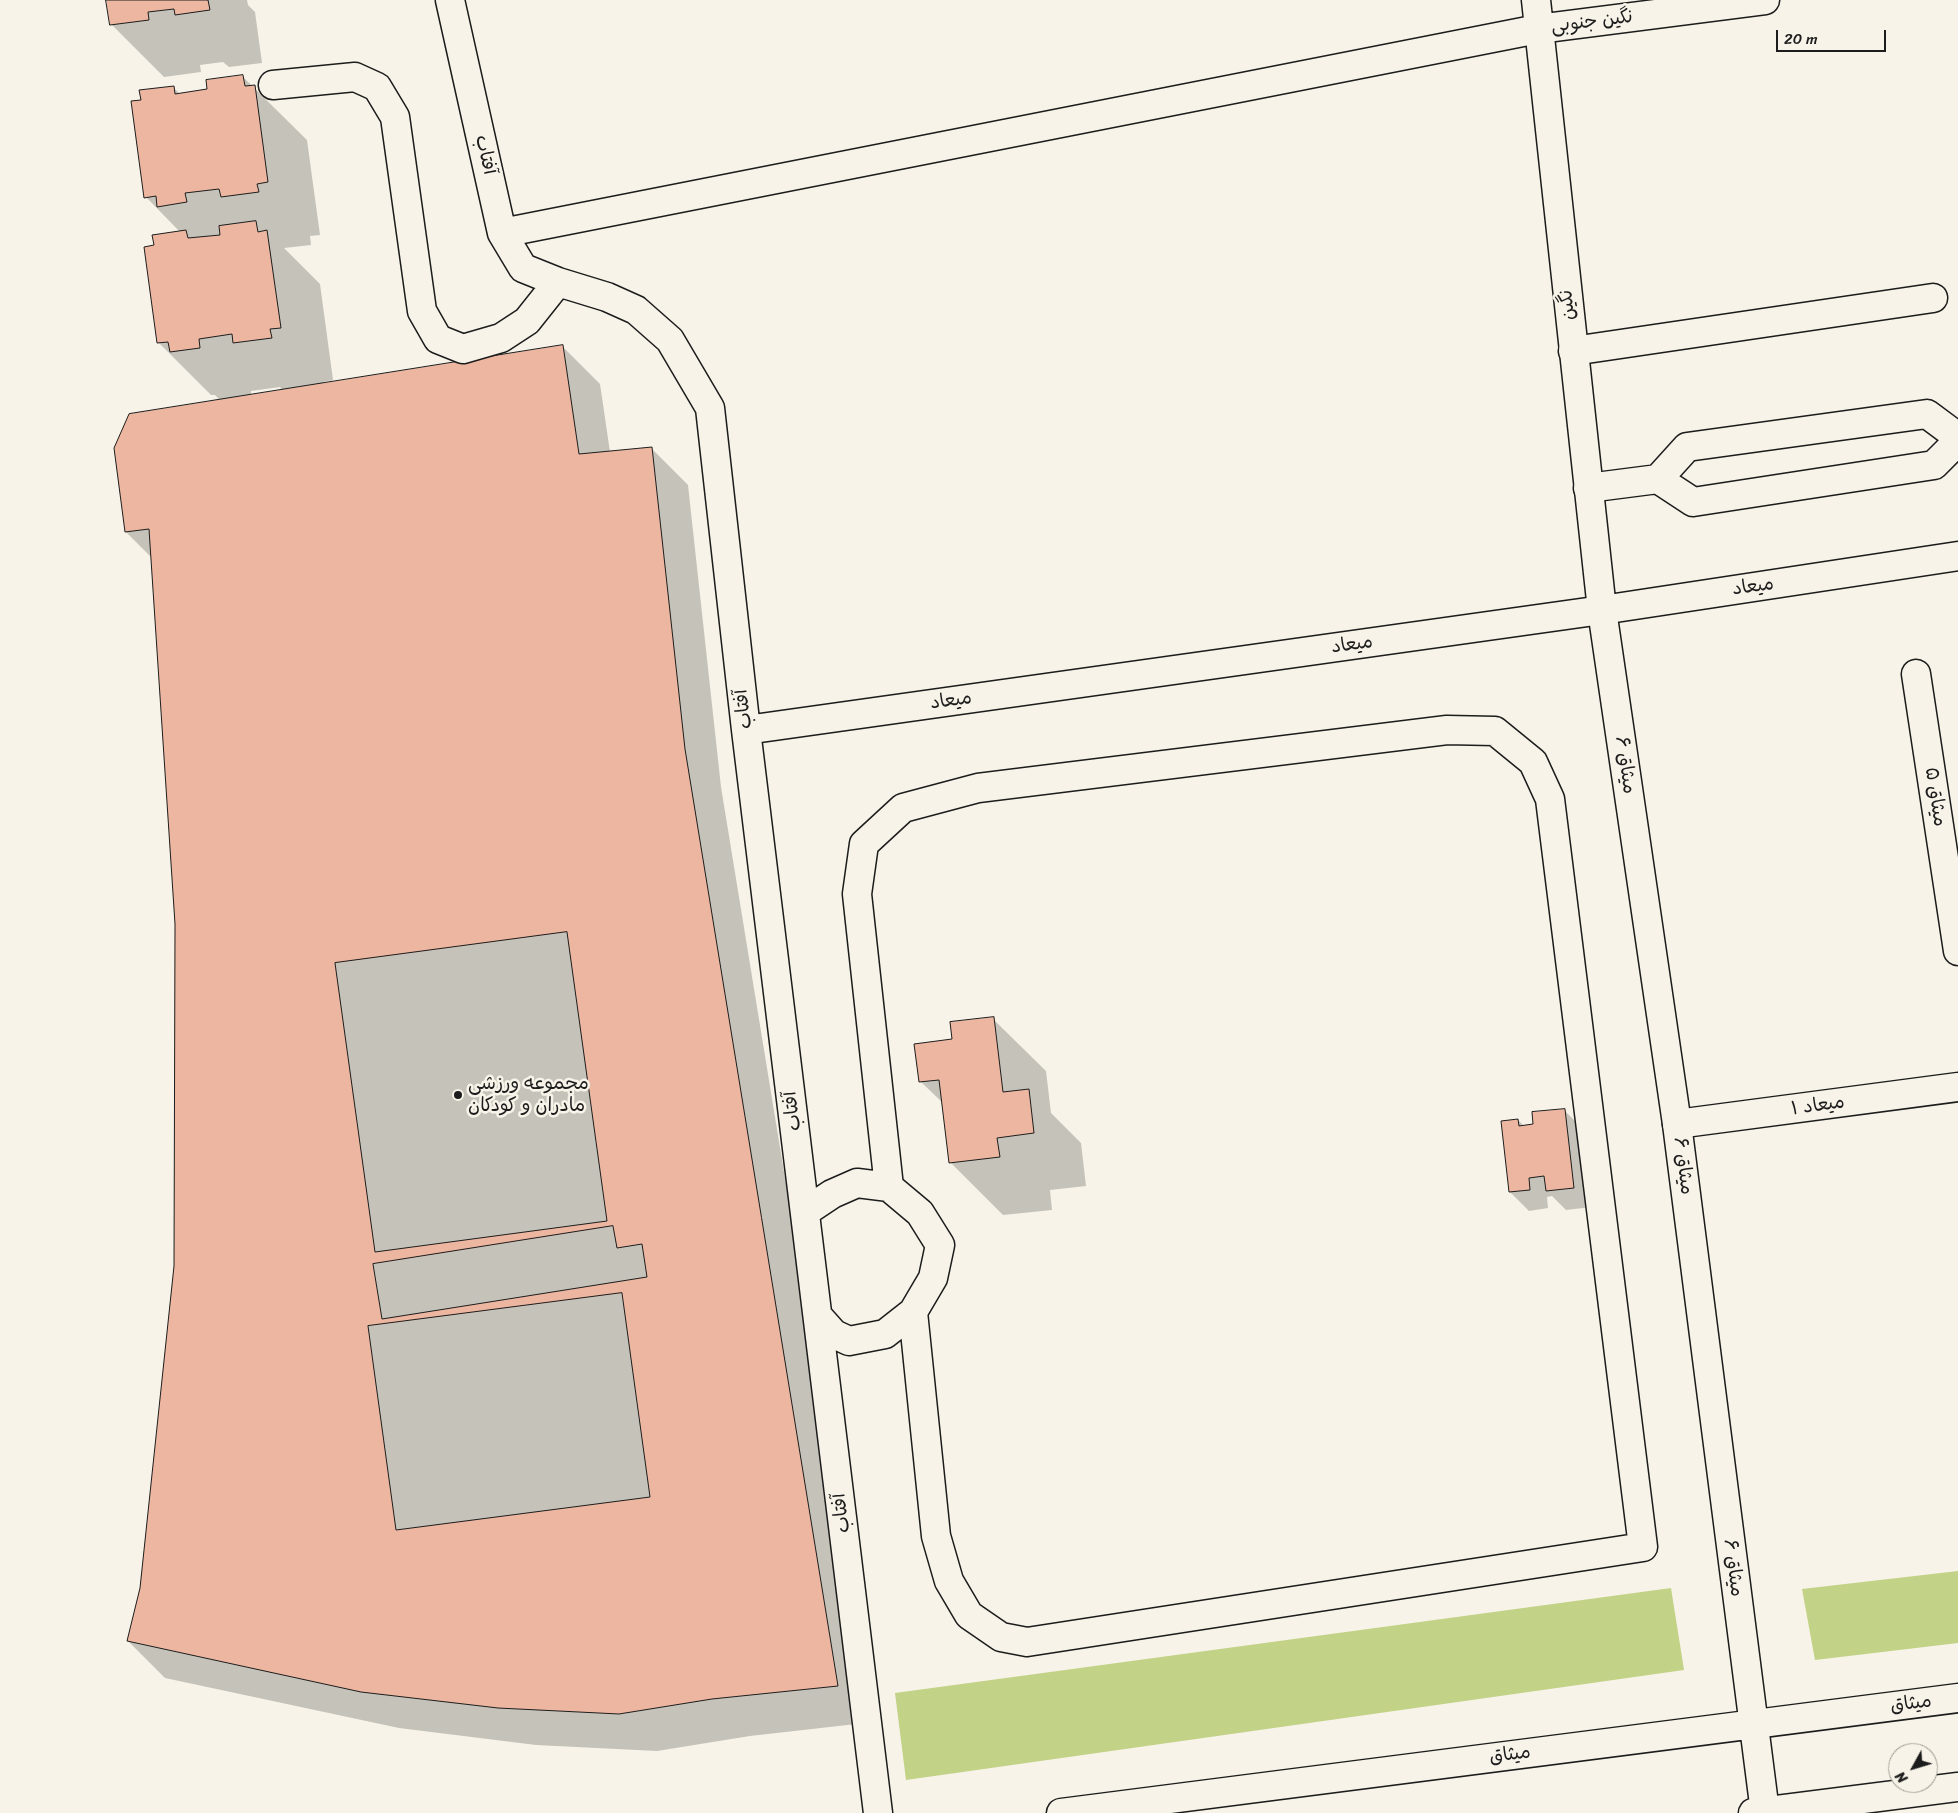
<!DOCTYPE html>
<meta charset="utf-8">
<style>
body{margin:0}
#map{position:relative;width:1958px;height:1813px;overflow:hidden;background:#f7f3e8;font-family:Sriracha,sans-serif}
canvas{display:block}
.north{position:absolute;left:1888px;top:1743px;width:50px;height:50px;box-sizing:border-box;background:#f7f3e8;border:1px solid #9f9d96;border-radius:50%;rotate:231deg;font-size:14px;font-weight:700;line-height:20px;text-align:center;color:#1c1c1c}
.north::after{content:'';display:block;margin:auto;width:18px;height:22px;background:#1c1c1c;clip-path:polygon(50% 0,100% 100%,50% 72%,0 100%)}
.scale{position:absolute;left:1776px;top:30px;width:110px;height:22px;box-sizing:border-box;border:2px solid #1c1c1c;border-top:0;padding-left:6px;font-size:15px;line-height:18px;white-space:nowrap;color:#1c1c1c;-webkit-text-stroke:4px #f7f3e8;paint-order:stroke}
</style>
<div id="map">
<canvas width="1958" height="1813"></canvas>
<div class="north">N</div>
<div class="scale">20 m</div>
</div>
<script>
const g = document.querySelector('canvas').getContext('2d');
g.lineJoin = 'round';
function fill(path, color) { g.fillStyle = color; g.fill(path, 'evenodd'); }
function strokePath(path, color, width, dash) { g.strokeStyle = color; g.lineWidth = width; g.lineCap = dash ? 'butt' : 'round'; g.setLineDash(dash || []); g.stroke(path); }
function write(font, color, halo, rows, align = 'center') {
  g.font = font + ' Sriracha,"Playpen Sans Arabic",sans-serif'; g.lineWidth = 5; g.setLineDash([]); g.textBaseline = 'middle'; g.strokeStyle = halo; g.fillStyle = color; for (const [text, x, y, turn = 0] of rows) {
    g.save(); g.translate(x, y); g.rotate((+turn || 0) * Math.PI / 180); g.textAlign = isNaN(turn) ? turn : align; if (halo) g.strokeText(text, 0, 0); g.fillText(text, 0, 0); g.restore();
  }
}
const green = new Path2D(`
 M1958,1571V1643L1815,1660L1802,1589Z
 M1671,1588L1684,1670L906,1780L895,1693Z`);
const shadow = new Path2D(`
 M108,0H247L248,5L255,12L262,63L229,67L223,62L200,65L201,72L164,77L111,24Z
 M243,77L307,140L320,235L310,236L311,245L284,248L320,284L333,380L323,382V384L563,347L600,384L610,452L651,448L688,485L721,787L874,1722L750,1736L657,1751L536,1745L399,1728L165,1678L128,1641L142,1588L175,1266L177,924L152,558L126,532L221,401L215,395H211L158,342L155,246L181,233L146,197L142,101L173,87L180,94L209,90ZM280,387L283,391L251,396V391Z
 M993,1019L1046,1071L1051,1113L1081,1143L1086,1186L1050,1190L1052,1210L1003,1215L950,1162L944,1104L920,1081L953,1040Z
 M1564,1110L1583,1129L1592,1207L1566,1210L1552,1196L1547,1197L1548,1208L1529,1211L1510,1192L1518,1120L1524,1126L1534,1125Z`);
const building = new Path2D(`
 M106,0H208L210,10L175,15L174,9L148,12L149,20L110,25Z
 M243,75L245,86L255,85L268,182L257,184L259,192L221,197L219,189L185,193L187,202L157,207L156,196L144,198L131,101L141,100L139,90L174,86L175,94L207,89L206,80Z
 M256,221L258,232L267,230L281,328L270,329L272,338L233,343L232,334L199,339L200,348L170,352L168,342L157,343L144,247L154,245L152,235L186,230L188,238L220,235L219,226Z
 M563,345L579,454L652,447L685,749L838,1686L712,1699L619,1714L498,1708L361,1692L127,1641L140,1588L174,1266L175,924L149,529L125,532L114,448L129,414Z
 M567,932L607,1221L375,1252L335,963Z
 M994,1017L1003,1092L1029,1089L1034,1133L997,1138L1000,1157L949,1163L939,1080L919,1082L914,1044L952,1039L950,1022Z
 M1565,1109L1574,1188L1546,1191L1544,1176L1529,1178L1530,1190L1509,1192L1501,1121L1518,1119L1519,1126L1533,1124L1532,1112Z
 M613,1226L617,1248L642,1244L647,1277L382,1319L373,1264Z
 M622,1293L650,1497L396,1530L368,1326Z`);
const street = new Path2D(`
 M450,0L502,233L523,268L558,282L607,297L636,310L670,340L710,408L746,730L878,1813
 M273,85L355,77L377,87L395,117L422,311L438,339L463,349L501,338L527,321L558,282
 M502,233L1538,29
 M1573,351L1933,298
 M1658,479L1693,502L1934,465L1958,441
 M1588,488L1658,479L1687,447L1927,414L1958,437
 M1916,674L1958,951
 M746,730L1602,610
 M1677,1124L1958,1087
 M889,1187L857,894L864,844L903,808L978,788L1447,730L1495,731L1533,762L1550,799L1643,1547L1027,1642L1001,1637L969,1615L949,1581L936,1536L913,1312
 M805,1212L832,1194L857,1183L889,1187L920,1213L940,1245L933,1278L913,1312L885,1334L849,1341L834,1334L818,1316`);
const secondary = new Path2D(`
 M1536,0L1602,610L1677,1124L1765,1812
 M1538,29L1765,0
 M1602,610L1958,556
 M1061,1813L1958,1698
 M1753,1813L1958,1787`);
const markers = [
 [458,1095,5,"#1c1c1c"]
];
const streetNames = [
 ["نگین جنوبی",1592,22,-7],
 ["آفتاب",485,155,77],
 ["نگین",1568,305,-96],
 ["میعاد",1753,587,-8],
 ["میعاد",1352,645,-8],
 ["میعاد",951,701,-8],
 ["آفتاب",744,709,-97],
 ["میثاق ۶",1625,765,82],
 ["میثاق ۵",1935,797,81],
 ["میعاد ۱",1818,1106,-8],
 ["آفتاب",793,1111,-97],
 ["میثاق ۶",1683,1166,83],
 ["آفتاب",842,1513,-97],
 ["میثاق ۶",1733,1568,83],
 ["میثاق",1911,1704,-7],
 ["میثاق",1510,1755,-7]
];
const poiNames = [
 ["مجموعه ورزشی",468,1084],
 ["مادران و کودکان",468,1106]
];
fill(green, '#c2d286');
fill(shadow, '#0003');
fill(building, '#ecb6a0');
strokePath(building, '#1c1c1c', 1);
strokePath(street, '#1c1c1c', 31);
strokePath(secondary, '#1c1c1c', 31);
strokePath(street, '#f7f3e8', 28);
strokePath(secondary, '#f7f3e8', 28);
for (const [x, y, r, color] of markers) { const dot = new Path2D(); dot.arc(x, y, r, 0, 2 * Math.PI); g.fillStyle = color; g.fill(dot); strokePath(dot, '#f7f3e8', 2); }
write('19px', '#1c1c1c', '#f7f3e8', streetNames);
write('19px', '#1c1c1c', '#f7f3e8', poiNames, 'left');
</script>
